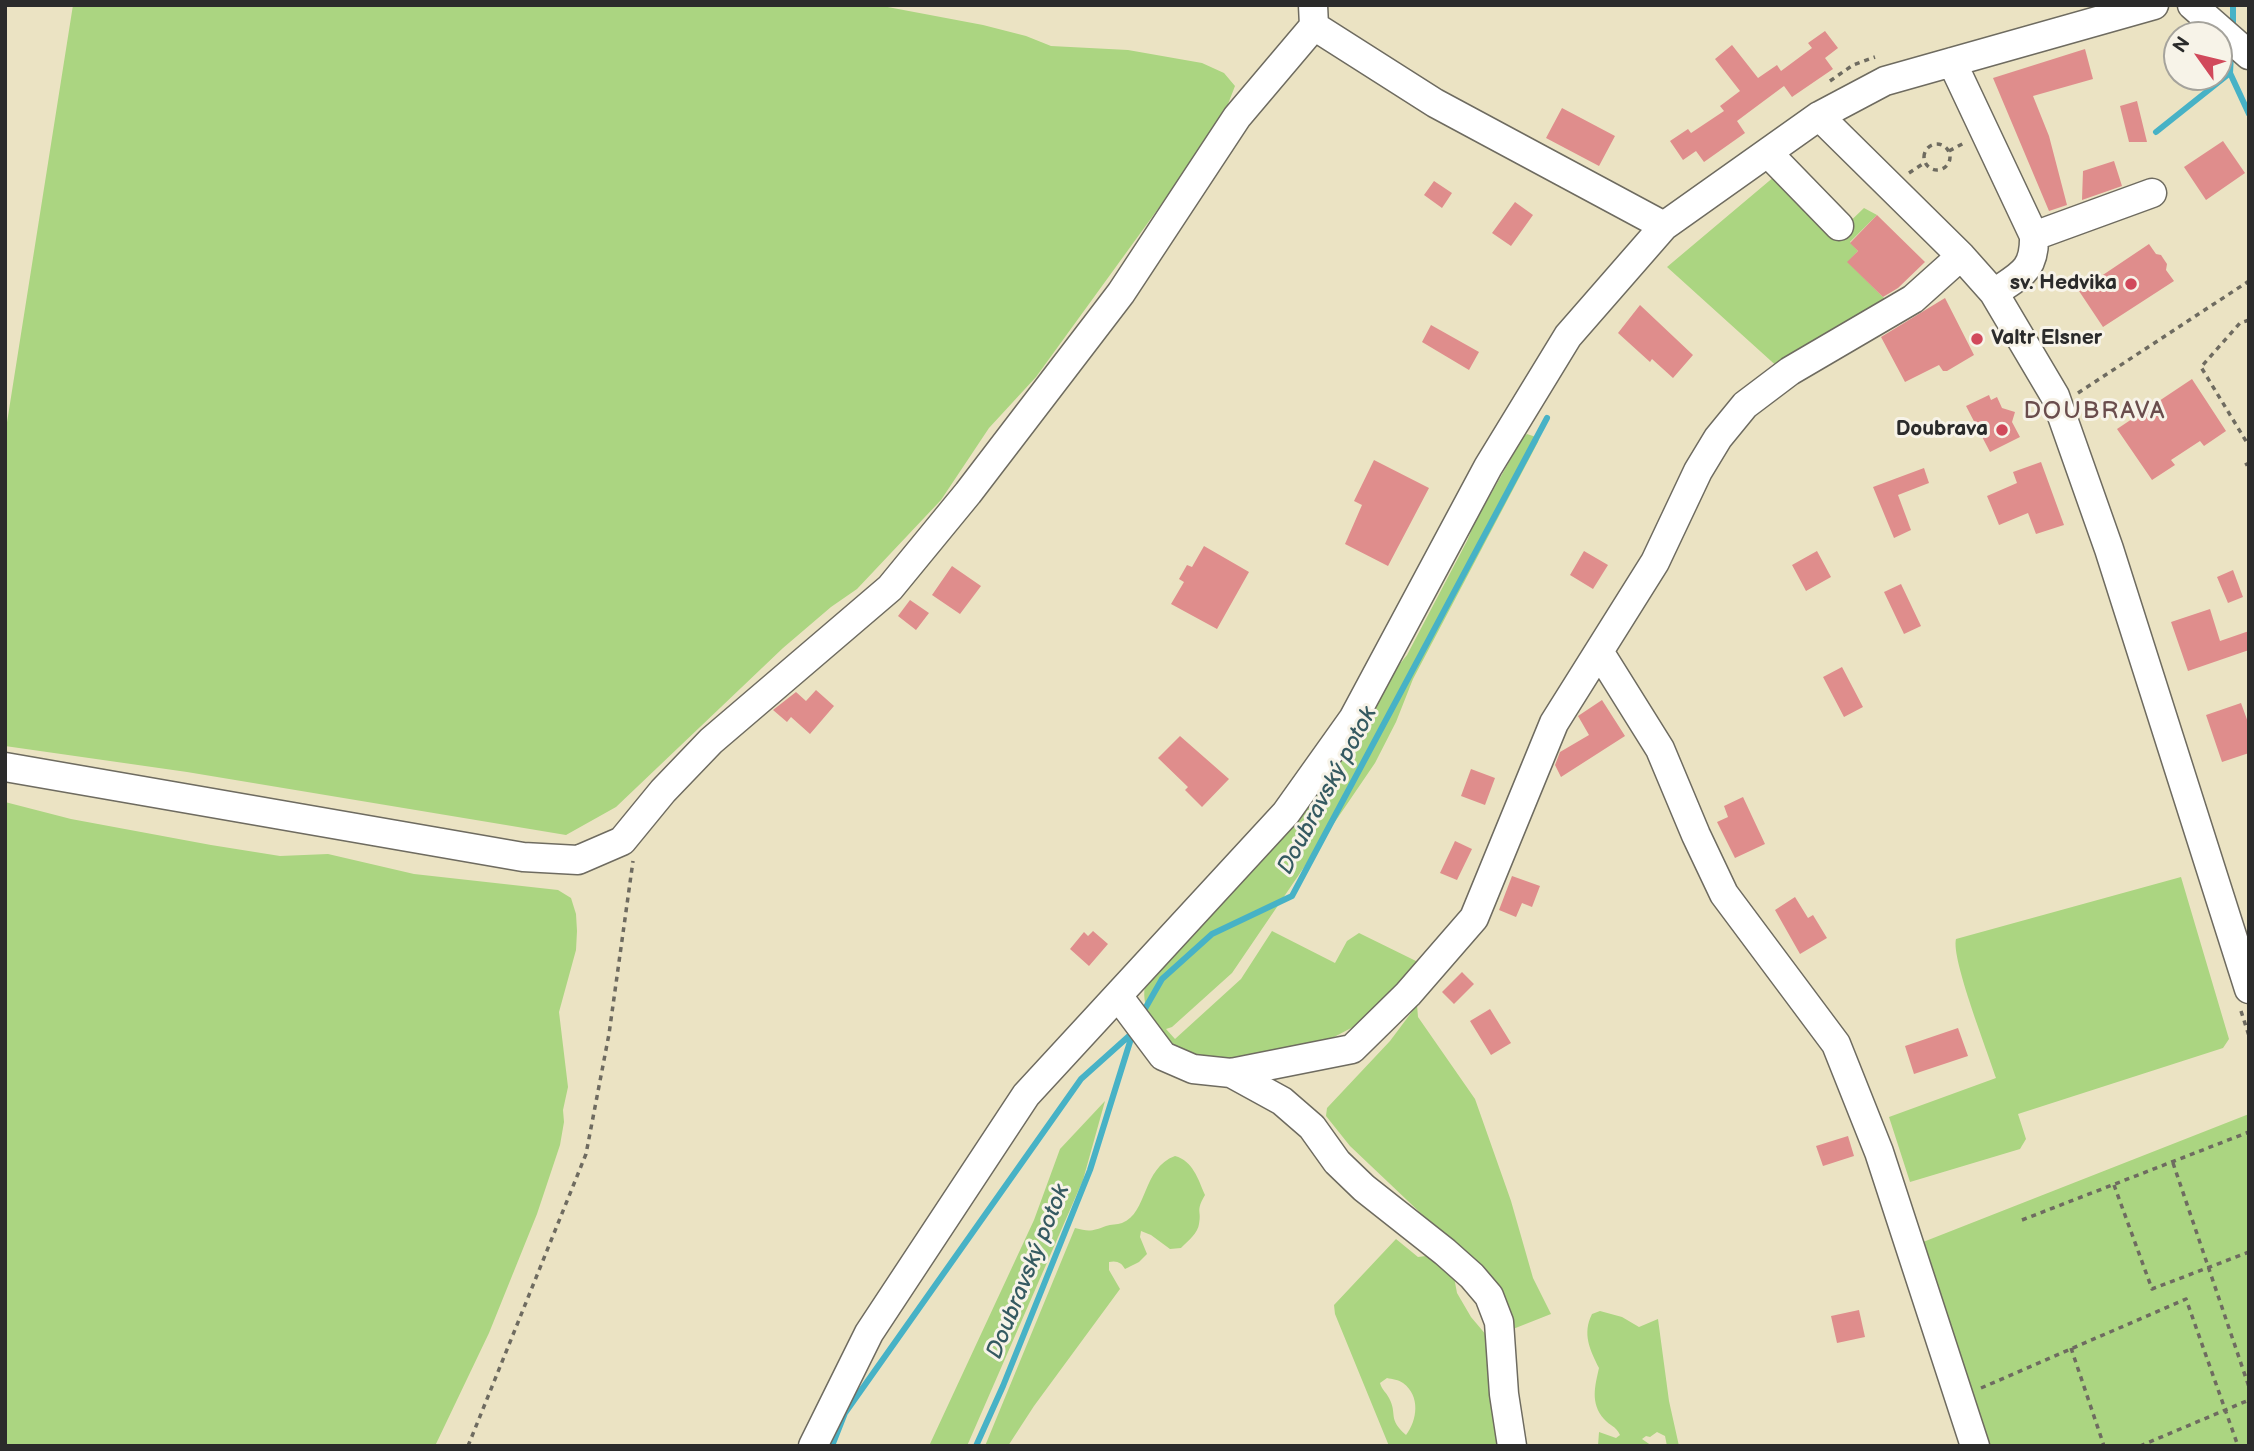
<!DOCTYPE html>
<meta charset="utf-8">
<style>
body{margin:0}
#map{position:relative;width:2254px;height:1451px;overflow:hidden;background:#ebe3c3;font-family:"Balsamiq Sans",sans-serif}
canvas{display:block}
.frame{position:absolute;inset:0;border:7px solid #2b2b2b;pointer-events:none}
.north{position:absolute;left:2163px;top:21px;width:70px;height:70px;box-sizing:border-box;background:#f7f3e8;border:2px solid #a5a39c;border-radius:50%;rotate:304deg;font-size:19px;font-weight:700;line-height:28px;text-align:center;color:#2b2b2b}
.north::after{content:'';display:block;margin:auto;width:24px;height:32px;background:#d1495b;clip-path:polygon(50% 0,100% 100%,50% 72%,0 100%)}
</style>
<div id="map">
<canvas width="2254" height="1451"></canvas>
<div class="frame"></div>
<div class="north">N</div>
</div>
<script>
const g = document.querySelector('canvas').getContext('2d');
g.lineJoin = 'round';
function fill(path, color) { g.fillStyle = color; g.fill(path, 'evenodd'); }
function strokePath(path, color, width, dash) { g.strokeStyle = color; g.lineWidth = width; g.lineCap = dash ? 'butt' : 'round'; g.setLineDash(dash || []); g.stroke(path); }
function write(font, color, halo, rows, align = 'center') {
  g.font = font + ' "Balsamiq Sans",sans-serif'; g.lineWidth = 6; g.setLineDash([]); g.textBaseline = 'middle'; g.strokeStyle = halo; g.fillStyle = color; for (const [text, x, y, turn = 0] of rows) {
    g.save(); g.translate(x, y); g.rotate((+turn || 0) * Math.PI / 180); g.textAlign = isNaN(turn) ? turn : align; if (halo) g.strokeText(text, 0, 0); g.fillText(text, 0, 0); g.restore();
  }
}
const green = new Path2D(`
 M73,5H877L983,25L1026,36L1051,46L1128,50L1202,63L1224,73L1235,86L1221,122L1036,377L989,428L941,500L857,589L831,607L783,648L616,807L566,835L187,772L5,746V435Z
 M1775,176L1836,235L1864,208L1877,215L1850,242L1858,251L1848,262L1886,300L1781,370L1667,267Z
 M1527,434L1539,438L1538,442L1413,679L1396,722L1375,763L1232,973L1172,1027L1166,1029L1175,1039L1241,979L1272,931L1335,963L1347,941L1359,933L1416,961V965L1364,1024L1353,1027L1319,1045L1254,1067L1177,1054C1160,1034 1140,1013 1145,985L1407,655L1467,541L1474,524L1523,437Z
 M5,802L71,819L211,845L280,856L328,854L414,874L558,890L571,898L576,914L577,931L576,950L559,1012L568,1087L563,1110L564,1122L560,1145L537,1214L489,1333L435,1446H5Z
 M2181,877L2229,1039L2223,1048L2018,1114L2026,1139L2020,1149L1910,1182L1889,1117L1996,1078C1988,1052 1951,959 1956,939Z
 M1417,1005L1418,1017L1475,1099L1511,1201L1533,1278L1551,1314L1513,1329L1448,1239L1350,1146L1326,1116L1327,1108L1390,1041Z
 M1105,1101L1083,1180L967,1446H929L1034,1220L1060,1149Z
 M2249,1114V1446H1983L1918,1244Z
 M1175,1156C1193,1161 1198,1179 1205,1195C1195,1212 1202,1210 1199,1224C1198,1233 1188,1241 1181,1248L1170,1249L1151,1235L1141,1231L1140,1237L1147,1254L1139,1262L1125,1269C1122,1263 1117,1260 1109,1262V1270L1120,1289L1034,1406L1008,1446H985L1075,1228C1089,1232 1093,1231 1106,1226C1111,1224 1117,1225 1122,1223C1148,1213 1142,1168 1175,1156Z
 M1396,1239L1418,1257L1426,1256L1439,1261L1454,1277L1457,1293L1471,1317L1487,1336L1501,1446H1389L1335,1314L1334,1305ZM1387,1378C1392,1379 1399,1380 1403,1383C1421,1396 1417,1421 1406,1435C1387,1418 1398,1415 1389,1398C1386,1392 1382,1390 1380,1383Z
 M1600,1311L1622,1317L1639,1327L1658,1319L1669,1401L1679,1446H1667L1665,1436L1657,1432L1650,1437L1646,1436L1642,1439L1652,1446H1598L1599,1432L1616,1438L1620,1435C1616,1426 1610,1426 1604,1419C1590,1403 1595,1386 1599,1368C1590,1350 1582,1334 1592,1314Z`);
const stream = new Path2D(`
 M2233,28V5
 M2230,73L2249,114
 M2156,132L2230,73L2231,53
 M1142,1014L1162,979L1212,934L1292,896L1547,418
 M832,1446L845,1413L1081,1079L1129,1036
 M976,1446L1003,1386L1090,1170L1134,1029`);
const building = new Path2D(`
 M1825,31L1838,48L1825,58L1833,69L1792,97L1784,86L1749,112L1737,121L1745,133L1704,162L1696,151L1683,160L1670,141L1688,129L1691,133L1724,111L1720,106L1740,91L1715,59L1732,45L1758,78L1777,65L1781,71L1812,48L1808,43Z
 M2085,49L2093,79L2033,96L2049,136L2067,205L2049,211L1993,78Z
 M2137,101L2147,142H2129L2120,106Z
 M1562,108L1615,136L1599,166L1546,138Z
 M2223,141L2245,173L2206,200L2184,167Z
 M2114,161L2122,186L2082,200L2083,171Z
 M1434,181L1452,193L1442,208L1424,195Z
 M1515,202L1533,215L1511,246L1492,233Z
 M1877,215L1925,262L1898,288L1883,297L1847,262L1858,251L1850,243Z
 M2149,244L2156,254L2161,255L2167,264L2166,270L2174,281L2103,327L2079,291Z
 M1945,298L1974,355L1947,371H1943L1939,365L1905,382L1881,337Z
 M1640,305L1693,355L1673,378L1652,359L1650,362L1618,333Z
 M1431,325L1479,352L1469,370L1422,342Z
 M2192,379L2226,431L2204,446L2200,441L2171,460L2175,465L2152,480L2117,429Z
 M1989,395L1991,400L1997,397L2002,408L2015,412L2012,422L2020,437L1990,452L1966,406Z
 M1374,460L1429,488L1388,566L1345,544L1362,505L1354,501Z
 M2041,462L2064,525L2036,534L2028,513L1999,525L1987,496L2017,483L2013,472Z
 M1924,468L1929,483L1898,495L1911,530L1894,538L1873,487Z
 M1204,546L1249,572L1217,629L1171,604L1184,582L1179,579L1187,565L1192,567Z
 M1584,551L1608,565L1593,589L1570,575Z
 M1817,551L1831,577L1806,591L1792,565Z
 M952,566L981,586L960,614L932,595Z
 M2233,570L2243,597L2228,603L2217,577Z
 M1901,584L1921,626L1904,634L1884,592Z
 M910,600L929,613L916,630L898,616Z
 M2210,609L2220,641L2249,631V650L2188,671L2171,622Z
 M1842,667L1863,707L1844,717L1823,677Z
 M816,690L834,706L810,734L791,717L787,722L773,710L796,692L806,701Z
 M1602,700L1625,736L1561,777L1555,765L1560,752L1589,735L1578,716Z
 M2241,703L2249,725V753L2222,762L2206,715Z
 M1180,736L1229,779L1202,807L1185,790L1188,787L1158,758Z
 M1471,769L1495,778L1485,805L1461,796Z
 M1743,797L1765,844L1735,858L1717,822L1728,817L1724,806Z
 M1455,841L1472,849L1457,880L1440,873Z
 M1512,876L1540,886L1532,907L1522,903L1516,917L1499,910Z
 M1795,897L1808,918L1813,915L1827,938L1800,954L1775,910Z
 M1093,931L1108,944L1089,966L1070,949L1084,932L1088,936Z
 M1462,972L1474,984L1454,1004L1442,992Z
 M1490,1009L1511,1043L1491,1055L1470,1021Z
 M1958,1028L1968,1056L1914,1074L1905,1046Z
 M1848,1136L1854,1156L1823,1166L1816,1146Z
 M1859,1310L1865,1337L1837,1343L1831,1316Z`);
const path = new Path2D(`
 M1830,81L1853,65L1875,57
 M1924 157a13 13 0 1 1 26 0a13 13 0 1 1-26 0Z
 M1949,151L1966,142
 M1909,173L1924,163
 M2249,320L2240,323L2201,367L2249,446
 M2078,393L2249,281
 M2245,465L2249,463
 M2241,1011L2249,1036
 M2173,1163L2249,1387
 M2114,1185L2152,1289L2249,1252
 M2022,1220L2249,1132
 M2071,1348L2104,1446
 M1981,1388L2186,1299L2238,1446
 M468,1446L586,1154L609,1034L633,861
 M2140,1446L2249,1400`);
const minor = new Path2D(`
 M2192,5L2249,55
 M1314,26L1435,103L1664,226
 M1952,62L2034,236C2035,271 2020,275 1994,293
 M1819,116L1961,256L1994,293L2055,396L2109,549L2249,989
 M1768,153L1839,226
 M2034,236L2152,193
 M1600,653L1660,749L1696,835L1724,894L1836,1044L1879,1152L1975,1446
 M5,767L523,857L578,860L622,841L663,791L711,741L890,588L968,493L1121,293L1237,117L1314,26L1313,5
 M1118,996L1163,1056L1193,1069L1231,1073L1352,1049L1408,994L1474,918L1554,723L1655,562L1698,471L1718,438L1745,405L1790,371L1913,299L1961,256
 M1231,1073L1282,1101L1312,1127L1337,1162L1364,1188L1445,1252L1472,1276L1489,1296L1499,1322L1504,1394L1512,1446
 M813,1446L869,1333L1026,1095L1286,813L1353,719L1488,467L1568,336L1664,226L1819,116L1885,81L2154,5`);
const markers = [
 [2131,284,7,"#d1495b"],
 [1977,339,7,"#d1495b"],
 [2002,430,7,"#d1495b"]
];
const poiNames = [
 ["sv. Hedvika",2117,284],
 ["Valtr Elsner",1991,339,"left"],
 ["Doubrava",1988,430]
];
const waterNames = [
 ["Doubravský potok",1328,791,-62],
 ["Doubravský potok",1029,1272,-68]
];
const quarterNames = [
 ["DOUBRAVA",2095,412]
];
fill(green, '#abd581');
strokePath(stream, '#47b2c6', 6);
fill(building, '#df8d8c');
strokePath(minor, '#6e6b60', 31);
strokePath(path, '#6e6b60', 3.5, [5, 5]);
strokePath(minor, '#fff', 28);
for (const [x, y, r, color] of markers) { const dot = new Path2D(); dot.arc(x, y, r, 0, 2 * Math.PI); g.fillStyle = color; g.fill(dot); strokePath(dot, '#f7f3e8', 2.5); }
write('bold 21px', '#2b2b2b', '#f7f3e8', poiNames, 'right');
write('italic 23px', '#355a61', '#f7f3e8', waterNames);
g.letterSpacing = '2px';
write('24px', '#6a4d4d', '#f7f3e8', quarterNames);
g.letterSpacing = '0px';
</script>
